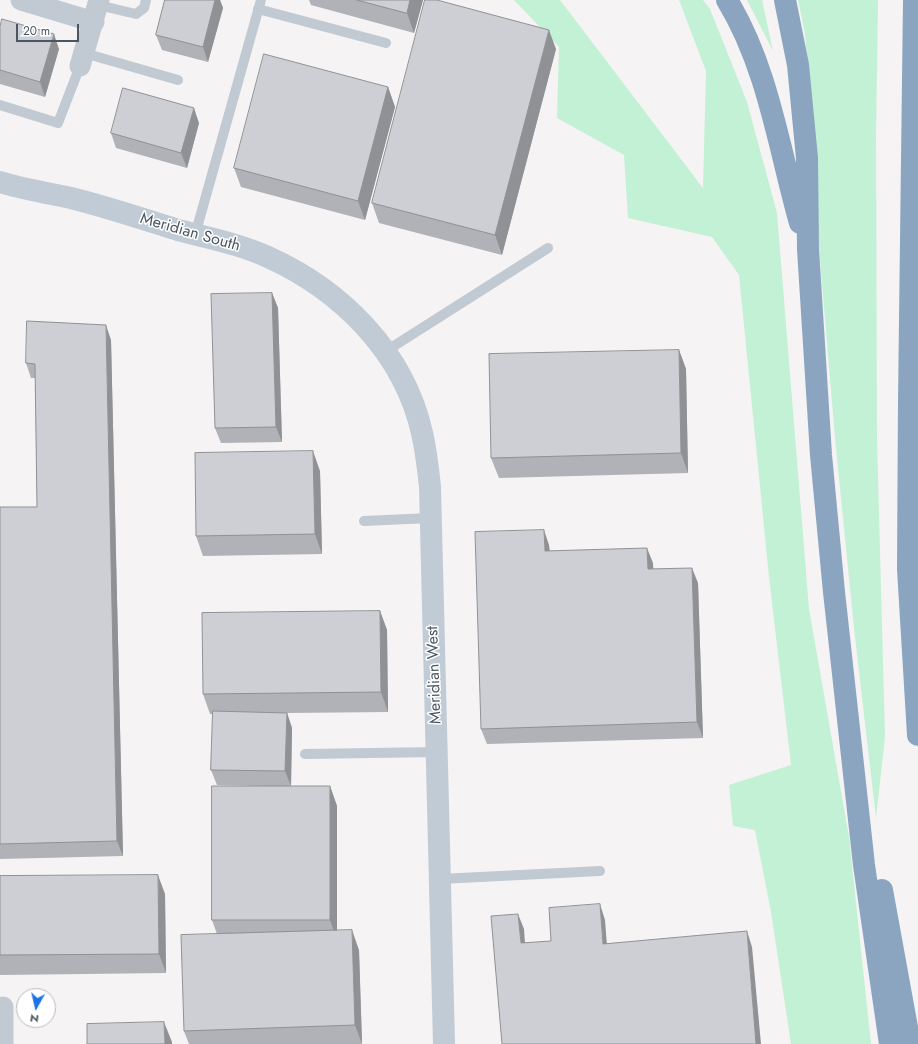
<!DOCTYPE html>
<style>
body{margin:0}
#map{position:relative;width:918px;height:1044px;overflow:hidden;background:#f5f3f3;font-family:Jost,sans-serif}
canvas{display:block}
.north{position:absolute;left:16px;top:988px;width:40px;height:40px;box-sizing:border-box;background:#fff;border:1px solid #b7bbc0;border-radius:50%;rotate:188deg;font-size:11px;font-weight:700;line-height:16px;text-align:center;color:#4a5661}
.north::after{content:'';display:block;margin:auto;width:14px;height:18px;background:#1a73e8;clip-path:polygon(50% 0,100% 100%,50% 72%,0 100%)}
.scale{position:absolute;left:16px;top:24px;width:63px;height:18px;box-sizing:border-box;border:2px solid #4a5661;border-top:0;padding-left:5px;font-size:12px;line-height:14px;white-space:nowrap;color:#4a5661;-webkit-text-stroke:3px #fff;paint-order:stroke}
</style>
<div id="map">
<canvas width="918" height="1044"></canvas>
<div class="north">N</div>
<div class="scale">20 m</div>
</div>
<script>
const g = document.querySelector('canvas').getContext('2d');
g.lineJoin = 'round';
function fill(path, color) { g.fillStyle = color; g.fill(path, 'evenodd'); }
function strokePath(path, color, width, dash) { g.strokeStyle = color; g.lineWidth = width; g.lineCap = dash ? 'butt' : 'round'; g.setLineDash(dash || []); g.stroke(path); }
function write(font, color, halo, rows, align = 'center') {
  g.font = font + ' Jost,sans-serif'; g.lineWidth = 3; g.setLineDash([]); g.textBaseline = 'middle'; g.strokeStyle = halo; g.fillStyle = color; for (const [text, x, y, turn = 0] of rows) {
    g.save(); g.translate(x, y); g.rotate((+turn || 0) * Math.PI / 180); g.textAlign = isNaN(turn) ? turn : align; if (halo) g.strokeText(text, 0, 0); g.fillText(text, 0, 0); g.restore();
  }
}
const green = new Path2D(`
 M514,0H560L703,188L706,71L679,0H703L710,9L747,102L777,213L809,609L849,837L871,1044H791L771,912L755,830L733,826L729,785L791,765L769,577L739,275L712,237L628,218L624,155L557,118L559,47Z
 M747,0H762L773,51Z
 M798,0H878L876,135L877,440L885,737L876,818L854,628L835,438L820,260L807,58L805,34Z`);
const lane = new Path2D(`
 M98,5L136,14L144,8L146,0
 M258,9L386,43
 M84,53L178,80
 M0,105L58,123L80,66
 M195,235L261,0
 M386,351L548,248
 M364,521L430,518
 M305,754L438,752
 M440,879L600,871`);
const street = new Path2D(`
 M21,0L94,22
 M80,66L99,0
 M3,1007V1044`);
const secondary = new Path2D(`
 M0,182C23,189 47,193 71,198C107,207 143,219 178,230C208,238 240,244 268,257C341,290 404,352 422,433C426,450 428,468 430,487L444,1044`);
const highway = new Path2D(`
 M727,0C768,67 779,149 800,223
 M785,0L798,65L807,158L808,249L821,455L834,592L864,865L890,1044
 M914,0L909,401L908,569L918,735
 M882,890L910,1044`);
const wall = new Path2D(`
 M165,0H220L223,8L208,62L162,50L156,35Z
 M309,0H423L414,33L311,5Z
 M0,27L59,49L45,97L0,84Z
 M556,49L502,255L379,223L372,203Z
 M388,87L395,107L365,220L241,187L234,168Z
 M199,123L187,168L116,148L111,133Z
 M272,293L278,308L282,442L221,443L215,428Z
 M111,340L123,856L0,859V507H37L35,378H31L26,363Z
 M679,350L686,369L688,473L499,478L491,458Z
 M320,471L322,554L203,556L196,536Z
 M549,545L550,551L653,563V569L698,583L703,738L487,744L481,729Z
 M380,611L387,630L388,712L287,713L292,728L291,786H330L337,806V931L359,950L362,1044H189L184,1031L217,934L212,920L263,786L217,785L211,770L213,714H210L203,694Z
 M0,876L165,894L166,973L0,975Z`);
const shadedWall = new Path2D(`
 M215,0H220L223,8L208,62L203,47Z
 M410,0H423L414,33L407,13Z
 M549,30L556,49L502,255L495,235Z
 M54,34L59,49L45,97L40,82Z
 M388,87L395,107L365,220L358,201Z
 M194,108L199,123L187,168L181,153Z
 M272,293L278,308L282,442L276,427Z
 M106,325L111,340L123,856L117,841Z
 M679,350L686,369L688,473L681,453Z
 M313,451L320,471L322,554L315,534Z
 M544,530L549,545L550,566L545,551Z
 M647,548L653,563L654,584L648,569Z
 M692,568L698,583L703,738L697,722Z
 M380,611L387,630L388,712L381,692Z
 M287,713L292,728L291,786L285,771Z
 M330,786L337,806V940L330,920Z
 M158,875L165,894L166,973L159,954Z
 M600,904L605,920L608,959L603,944Z
 M518,914L524,929L526,958L521,943Z
 M352,930L359,950L362,1044L355,1025Z
 M747,931L752,947L761,1044H756Z
 M164,1022L172,1042V1044H165Z`);
const building = new Path2D(`
 M165,0H215L203,47L156,35Z
 M357,0H410L407,13Z
 M425,0H437L549,30L495,235L372,203Z
 M2,19L54,34L40,82L0,70V27Z
 M264,54L388,87L358,201L234,168Z
 M123,88L194,108L181,153L111,133Z
 M272,293L276,427L215,428L211,294Z
 M27,321L106,325L117,841L0,844V507H37L35,364L26,363Z
 M679,350L681,453L491,458L489,354Z
 M313,451L315,534L196,536L195,453Z
 M544,530L545,551L647,548L648,569L692,568L697,722L481,729L475,532Z
 M380,611L381,692L203,694L202,613Z
 M213,711L287,713L285,771L211,770Z
 M212,786H330V920H212Z
 M158,875L159,954L0,955V876Z
 M600,904L603,944L747,931L756,1044H502L491,916L518,914L521,943L551,941L549,908Z
 M352,930L355,1025L184,1031L181,935Z
 M164,1022L165,1044H87V1024Z`);
const streetNames = [
 ["Meridian South",190,233,16],
 ["Meridian West",435,675,-92]
];
fill(green, '#c3f1d5');
strokePath(lane, '#c1cad2', 10);
strokePath(street, '#c1cad2', 21);
strokePath(secondary, '#c1cbd6', 22);
strokePath(highway, '#8ba5c1', 22);
fill(wall, '#b0b2b7');
fill(shadedWall, '#909195');
fill(building, '#cdcfd5');
strokePath(building, '#909195', 1);
write('16px', '#4a5661', '#fff', streetNames);
</script>
